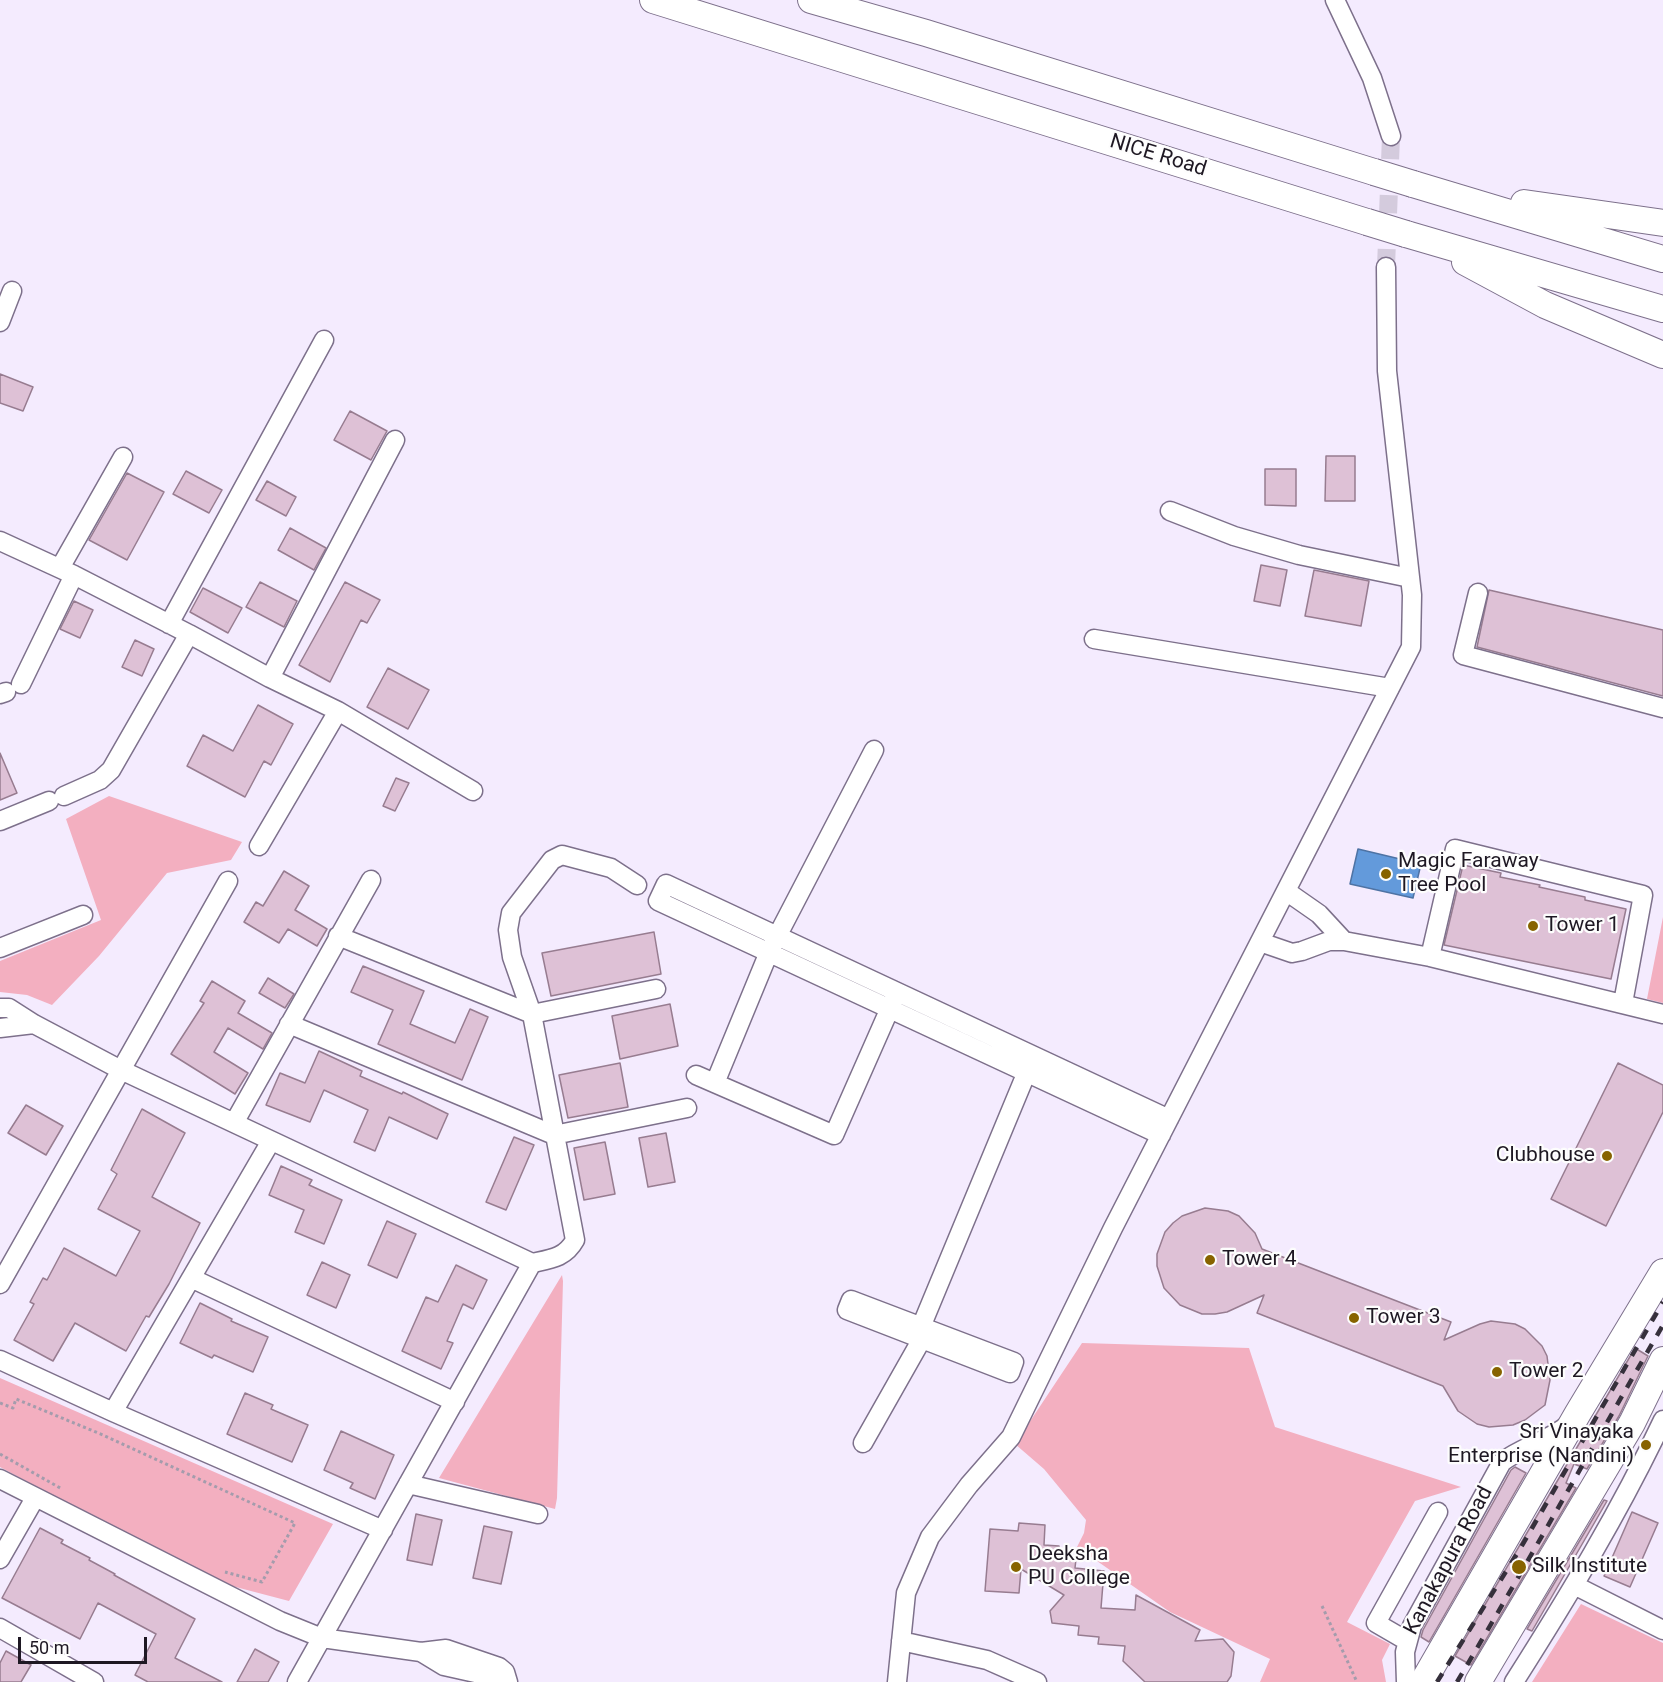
<!DOCTYPE html>
<style>
body{margin:0}
#map{position:relative;width:1663px;height:1682px;overflow:hidden;background:#f4ebfe;font-family:Roboto,sans-serif}
canvas{display:block}
.scale{position:absolute;left:18px;top:1637px;width:129px;height:27px;box-sizing:border-box;border:3px solid #1e1823;border-top:0;padding-left:8px;font-size:18px;line-height:21px;white-space:nowrap;color:#1e1823;-webkit-text-stroke:4px #fdfdfd;paint-order:stroke}
</style>
<div id="map">
<canvas width="1663" height="1682"></canvas>
<div class="scale">50 m</div>
</div>
<script>
const g = document.querySelector('canvas').getContext('2d');
g.lineJoin = 'round';
function fill(path, color) { g.fillStyle = color; g.fill(path, 'evenodd'); }
function strokePath(path, color, width, dash) { g.strokeStyle = color; g.lineWidth = width; g.lineCap = dash ? 'butt' : 'round'; g.setLineDash(dash || []); g.stroke(path); }
function write(font, color, halo, rows, align = 'center') {
  g.font = font + ' Roboto,sans-serif'; g.lineWidth = 4.5; g.setLineDash([]); g.textBaseline = 'middle'; g.strokeStyle = halo; g.fillStyle = color; for (const [text, x, y, turn = 0] of rows) {
    g.save(); g.translate(x, y); g.rotate((+turn || 0) * Math.PI / 180); g.textAlign = isNaN(turn) ? turn : align; if (halo) g.strokeText(text, 0, 0); g.fillText(text, 0, 0); g.restore();
  }
}
const green = new Path2D(`
 M109,796L242,842L231,860L167,873L99,956L52,1005L27,995L0,992V961L101,920L66,819Z
 M1663,917V1003L1647,999Z
 M562,1275L563,1281L557,1498L555,1509L439,1478Z
 M1082,1343L1249,1348L1275,1427L1461,1487L1415,1501L1347,1622L1390,1644L1382,1660L1386,1682H1260L1270,1659L1170,1612L1077,1547L1084,1533L1086,1520L1044,1469L1015,1444Z
 M0,1378L333,1524L289,1601L209,1580L0,1467Z
 M1581,1604L1663,1643V1682H1532Z`);
const water = new Path2D(`
 M1358,849L1421,864L1413,898L1350,884Z`);
const building = new Path2D(`
 M0,374L33,387L23,411L0,403Z
 M350,411L387,431L371,460L334,440Z
 M1326,456H1355V501H1325Z
 M1265,469H1296V506L1265,505Z
 M186,471L222,490L209,513L173,494Z
 M127,473L164,492L127,560L89,540Z
 M267,481L296,497L286,516L256,500Z
 M290,528L326,548L314,570L278,550Z
 M1261,565L1287,570L1280,606L1254,601Z
 M1314,570L1369,581L1361,626L1305,616Z
 M260,582L297,601L284,627L246,607Z
 M345,582L380,600L367,623L361,620L330,682L299,665Z
 M203,588L242,608L228,633L190,612Z
 M1489,590L1663,630V696L1477,647Z
 M74,601L93,610L80,638L60,629Z
 M135,640L154,649L142,676L122,667Z
 M388,668L429,690L408,729L367,707Z
 M258,705L293,724L271,765L264,761L245,797L187,766L203,735L233,751Z
 M0,753L17,793L0,800Z
 M396,778L409,783L395,811L383,806Z
 M1463,865L1501,873L1500,877L1540,885L1539,887L1585,897V900L1626,909L1611,979L1444,945Z
 M284,871L309,886L295,910L327,929L317,946L288,929L279,943L244,922L256,902L263,906Z
 M654,932L661,974L551,996L542,953Z
 M363,966L424,991L410,1024L455,1043L470,1009L488,1017L462,1080L378,1044L393,1010L351,992Z
 M268,978L294,994L285,1008L259,993Z
 M212,981L245,1001L238,1013L272,1033L263,1049L228,1028L214,1052L248,1073L235,1094L171,1054L204,1003L200,1001Z
 M670,1004L678,1046L620,1059L612,1016Z
 M319,1051L362,1071L360,1076L402,1094L403,1092L448,1114L437,1139L389,1117L375,1151L354,1142L368,1110L324,1090L310,1122L266,1105L280,1073L305,1083Z
 M620,1063L628,1107L568,1118L559,1075Z
 M1618,1063L1663,1085V1112L1606,1226L1551,1199Z
 M26,1105L63,1126L46,1155L8,1133Z
 M142,1109L185,1133L152,1197L200,1223L169,1284L149,1317L146,1316L126,1351L75,1323L53,1361L14,1340L34,1304L30,1302L43,1278L47,1280L64,1248L116,1276L140,1231L98,1209L117,1174L111,1170Z
 M666,1133L675,1182L648,1187L639,1138Z
 M514,1137L534,1145L506,1210L486,1202Z
 M605,1142L615,1194L584,1200L574,1148Z
 M281,1166L312,1180L309,1185L342,1200L324,1244L295,1232L304,1210L269,1195Z
 M1205,1208L1228,1211L1239,1216L1255,1233L1262,1249L1451,1322L1444,1340L1480,1324L1491,1321L1515,1324L1525,1329L1542,1346L1547,1356L1550,1380L1545,1405L1525,1420L1513,1425L1489,1427L1477,1424L1458,1411L1443,1386L1257,1313L1264,1295L1227,1312L1215,1314H1202L1180,1305L1164,1288L1157,1266V1254L1165,1232L1173,1223L1182,1216Z
 M387,1221L416,1234L397,1278L368,1265Z
 M322,1262L350,1275L336,1308L307,1295Z
 M456,1265L487,1280L473,1309L463,1304L447,1341L453,1343L441,1369L402,1351L426,1297L438,1302Z
 M200,1303L232,1319L231,1321L268,1337L253,1372L214,1355L212,1358L180,1343Z
 M1635,1348L1648,1356L1619,1416L1587,1469L1574,1464L1566,1483L1576,1488L1471,1665L1455,1656Z
 M245,1393L273,1405L271,1409L308,1425L292,1462L227,1434Z
 M341,1431L394,1455L375,1499L350,1488L353,1483L324,1470Z
 M1515,1467L1526,1473L1429,1642L1421,1637L1423,1630L1511,1470Z
 M1604,1500L1607,1501L1532,1631L1527,1629Z
 M1632,1512L1658,1523L1630,1587L1604,1576Z
 M416,1514L442,1520L432,1565L407,1560Z
 M1019,1523L1045,1525L1044,1545L1059,1546L1058,1558L1076,1559L1075,1568L1104,1571L1101,1608L1135,1610L1136,1595L1200,1630L1195,1641L1223,1639L1234,1652L1231,1676L1227,1682H1145L1123,1661L1125,1646L1098,1644L1099,1637L1078,1635L1079,1626L1052,1623L1050,1611L1064,1595L1021,1569L1019,1593L985,1591L990,1529L1018,1531Z
 M484,1526L512,1532L501,1584L473,1578Z
 M40,1528L63,1540L61,1543L90,1558L89,1560L115,1574L114,1575L195,1619L175,1658L222,1682H148L135,1675L156,1634L98,1603L80,1639L2,1598Z
 M255,1649L279,1662L268,1682H237Z
 M6,1651L31,1665L21,1682H0V1663Z`);
const minorTunnel = new Path2D(`
 M1386,267L1391,136`);
const path = new Path2D(`
 M0,1403L13,1408L16,1399L103,1435L295,1523L262,1582L225,1572
 M0,1454L62,1489
 M1322,1606L1357,1682`);
const minor = new Path2D(`
 M1335,0L1372,78L1391,136
 M0,322L12,291
 M1170,511L1234,536L1299,555L1410,578
 M0,541L74,575L189,634L270,678L338,711L473,791
 M60,568L123,457
 M1478,593L1463,655L1663,708
 M169,624L324,340
 M1094,639L1390,688
 M270,678L395,440
 M21,684L74,575
 M0,694L6,692
 M64,796L100,780L111,770L189,634
 M0,821L49,801
 M259,846L338,711
 M1286,891L1319,914L1344,941
 M338,936L532,1014L656,989
 M1260,942L1292,953L1302,951L1329,941H1344L1430,957L1663,1014
 M0,948L83,915
 M1430,957L1455,849L1643,895L1623,1003
 M0,1008H9L34,1024L121,1070L532,1263L297,1682
 M289,1024L554,1135L687,1108
 M0,1028L34,1024
 M696,1075L834,1135L894,999
 M715,1083L769,952L874,750
 M234,1123L371,880
 M1161,1135L658,901L666,884L1169,1119
 M532,1263C551,1259 565,1258 575,1240L532,1014L512,957L508,930L511,913L552,860L562,855L611,868L637,885
 M191,1278L455,1402
 M0,1284L228,881
 M851,1300L1014,1362L1010,1373L847,1310Z
 M921,1327L1031,1062
 M0,1360L113,1412L383,1530
 M113,1412L271,1141
 M863,1443L927,1330
 M0,1479L280,1621L322,1638L421,1652L446,1649L499,1667L505,1672L508,1682
 M408,1484L538,1514
 M0,1559L35,1498
 M1574,1585L1663,1630
 M0,1628L94,1682
 M901,1641L987,1660L1037,1682
 M1407,1641L1376,1623L1438,1512
 M421,1652L444,1666L480,1674L491,1682
 M897,1682L906,1593L930,1537L969,1485L1011,1437L1113,1228L1411,647L1412,595L1387,371L1386,267
 M1406,1682L1405,1652L1412,1626L1502,1462C1523,1446 1549,1441 1569,1424
 M1514,1682C1568,1597 1620,1511 1663,1420`);
const highway = new Path2D(`
 M653,0L1367,222
 M811,0L926,33L1374,172
 M1413,184L1663,259
 M1524,203L1663,223
 M1406,234L1663,309
 M1465,262L1545,305L1663,355
 M1423,1682L1578,1413L1663,1272
 M1478,1682L1632,1423L1663,1360`);
const rail = new Path2D(`
 M1437,1682L1520,1549L1663,1302
 M1457,1682C1527,1564 1594,1444 1663,1325`);
const highwayBridge = new Path2D(`
 M1374,172L1413,184
 M1367,222L1406,234`);
const markers = [
 [1386,874,6,"#876300"],
 [1533,926,6,"#876300"],
 [1607,1156,6,"#876300"],
 [1210,1260,6,"#876300"],
 [1354,1318,6,"#876300"],
 [1497,1372,6,"#876300"],
 [1646,1445,6,"#876300"],
 [1016,1567,6,"#876300"],
 [1519,1567,8,"#876300"]
];
const streetNames = [
 ["NICE Road",1158,156,17],
 ["Kanakapura Road",1449,1561,-62]
];
const poiNames = [
 ["Magic Faraway",1398,862],
 ["Tree Pool",1398,886],
 ["Tower 1",1545,926],
 ["Clubhouse",1595,1156,"right"],
 ["Tower 4",1222,1260],
 ["Tower 3",1366,1318],
 ["Tower 2",1509,1372],
 ["Sri Vinayaka",1634,1433,"right"],
 ["Enterprise (Nandini)",1634,1457,"right"],
 ["Deeksha",1028,1555],
 ["PU College",1028,1579],
 ["Silk Institute",1532,1567]
];
fill(green, '#f3afc0');
fill(water, '#639adb');
strokePath(water, '#4e73a4', 1.5);
fill(building, '#dec1d6');
strokePath(building, '#977c90', 1.5);
strokePath(minorTunnel, '#d4cbdd', 18, [18, 9]);
strokePath(minor, '#7d708b', 21);
strokePath(highway, '#7d708b', 28);
strokePath(path, '#a49cac', 3, [3, 3]);
strokePath(minor, '#fff', 18);
strokePath(highway, '#fff', 26);
strokePath(rail, '#36303c', 4.5, [10, 10]);
strokePath(highwayBridge, '#7d708b', 28, []);
strokePath(highwayBridge, '#fff', 26);
for (const [x, y, r, color] of markers) { const dot = new Path2D(); dot.arc(x, y, r, 0, 2 * Math.PI); g.fillStyle = color; g.fill(dot); strokePath(dot, '#fdfdfd', 2); }
write('21px', '#1e1823', '#fdfdfd', streetNames);
write('21px', '#1e1823', '#fdfdfd', poiNames, 'left');
</script>
